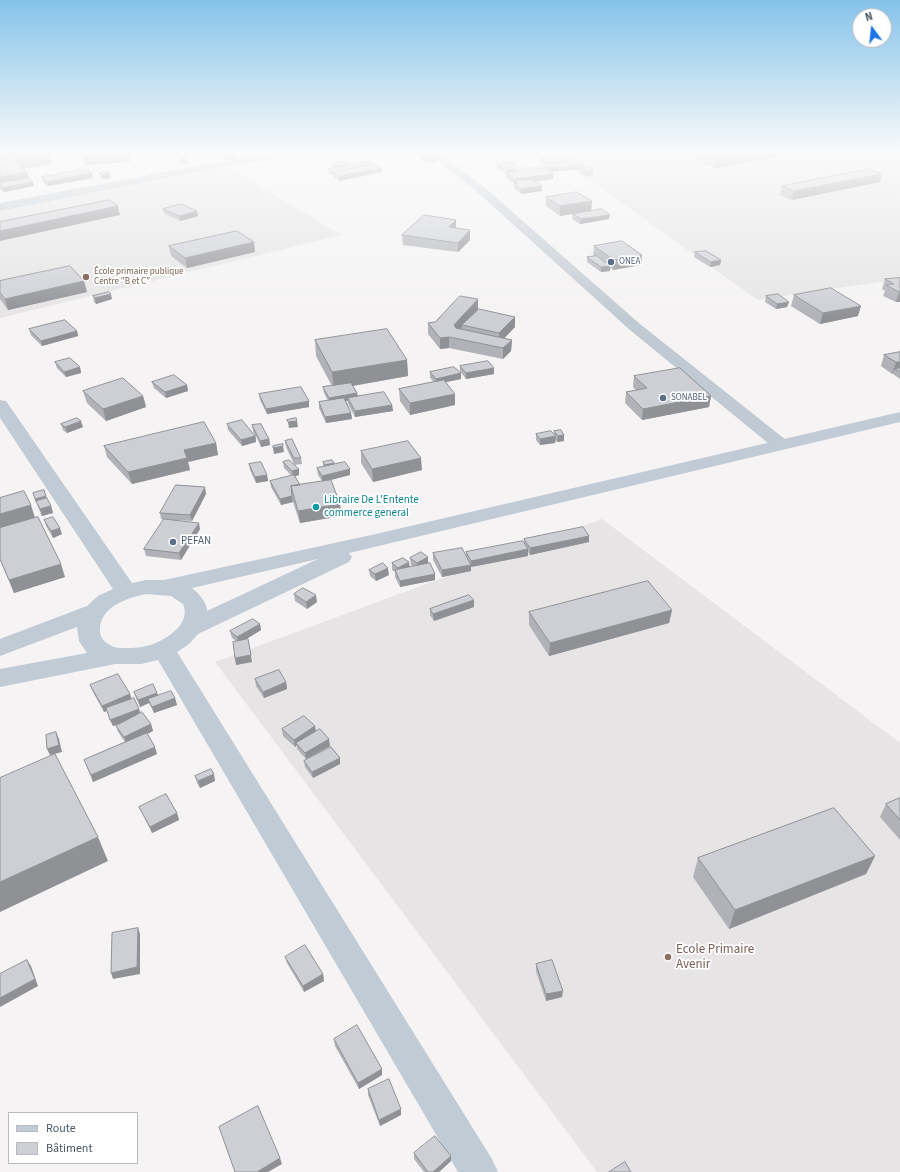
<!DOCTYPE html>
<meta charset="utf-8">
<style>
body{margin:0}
#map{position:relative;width:900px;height:1172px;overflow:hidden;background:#f5f3f3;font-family:"Source Sans 3",sans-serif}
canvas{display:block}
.legend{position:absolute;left:8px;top:1112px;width:130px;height:52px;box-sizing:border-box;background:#fff;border:1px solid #b7bbc0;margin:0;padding:5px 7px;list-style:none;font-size:12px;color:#4a5661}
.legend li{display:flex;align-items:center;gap:8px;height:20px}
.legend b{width:20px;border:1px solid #b7bbc0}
.north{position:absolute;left:852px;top:8px;width:40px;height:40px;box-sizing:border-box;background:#fff;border:1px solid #b7bbc0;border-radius:50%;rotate:345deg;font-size:11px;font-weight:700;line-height:16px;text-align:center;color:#4a5661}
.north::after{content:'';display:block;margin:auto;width:14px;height:18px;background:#1a73e8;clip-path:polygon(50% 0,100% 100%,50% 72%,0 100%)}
</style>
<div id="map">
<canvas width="900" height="1172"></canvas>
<ul class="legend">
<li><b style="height:5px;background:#c1cbd6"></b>Route</li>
<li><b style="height:11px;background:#cdcfd5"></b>Bâtiment</li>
</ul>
<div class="north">N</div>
</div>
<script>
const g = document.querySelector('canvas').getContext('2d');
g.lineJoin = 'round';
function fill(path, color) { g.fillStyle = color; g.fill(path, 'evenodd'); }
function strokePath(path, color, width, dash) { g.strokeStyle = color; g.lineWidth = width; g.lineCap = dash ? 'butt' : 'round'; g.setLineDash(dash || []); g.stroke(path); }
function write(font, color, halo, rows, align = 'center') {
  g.font = font + ' "Source Sans 3",sans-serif'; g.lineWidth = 3.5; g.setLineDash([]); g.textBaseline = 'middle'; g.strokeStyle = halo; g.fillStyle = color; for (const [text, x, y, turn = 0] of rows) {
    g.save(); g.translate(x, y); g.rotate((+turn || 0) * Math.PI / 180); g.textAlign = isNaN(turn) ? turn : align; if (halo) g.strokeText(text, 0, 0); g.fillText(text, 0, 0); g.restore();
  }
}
const education = new Path2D(`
 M553,154H900V279L758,300Z
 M227,167L342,235L0,318V211Z
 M602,519L900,743V1172H597L215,662Z`);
const minor = new Path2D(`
 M275,154H299L294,157L229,166L0,211V203L229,160Z
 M429,154H440L483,186L640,324L786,440L789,444L786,448L780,449L774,448L630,330L475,190Z`);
const secondary = new Path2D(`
 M0,400L6,401L132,583L146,580H164L376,534L900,412V422L349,553L352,557L349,562L198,634L189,644L177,652L492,1159L498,1172H458L158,660L141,664H115L0,687V669L87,653L79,641L77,627L0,656V639L87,606L98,596L113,589L0,418ZM318,559L207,611C207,602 199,594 192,588ZM146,594L171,596L183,604C187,612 184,622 177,629C162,643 145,649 124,648C120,648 114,648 110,645C104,642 100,637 100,631C99,607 127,598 146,594Z`);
const wall = new Path2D(`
 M0,154L52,164L23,169L29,179L33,182L34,186L4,192L0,189Z
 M222,154H233L234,155L235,159L226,160L223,157Z
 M416,154H430L436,158V162L426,163L416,155Z
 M694,154H793L714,168L693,159Z
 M887,154H900V155L895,156Z
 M179,158L187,159L188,163L182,164L179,162Z
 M540,158L573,160L572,162L584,164L583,168L593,175L585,176L580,173V169L551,172L554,174L553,179L535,181L542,186V191L521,194L514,188V183L506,178V174L497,168V164L523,169L545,168V165L540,162Z
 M332,163L350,164V165L373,163V164L382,168V172L339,181L329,173L328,169L333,168H332Z
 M92,173L93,178L48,186L43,182L42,177Z
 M99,173L111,178L103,179L100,177Z
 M882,174L880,182L792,200L780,195L782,186Z
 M546,197L592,201L591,211L560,216L546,206Z
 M163,209L198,216L180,221L164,213Z
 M573,214L609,219L580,224L572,219Z
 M456,228L470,230V240L458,252L403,245L402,235Z
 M169,246L255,252L187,268L171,256Z
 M594,246L641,265L613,270L610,268V271L601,272L587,262V257L593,256Z
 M695,252L721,260L720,265L710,267L694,257Z
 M900,278V302H896L883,296L885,291L882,289L885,279Z
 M0,281L87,292L8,310L0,299Z
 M794,295L858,316L820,324L791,306Z
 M93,296L112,299L96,304L94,302Z
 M766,296L789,302L787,307L776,309L765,302Z
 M478,310L515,327L504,338L512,340L511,351L503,359L449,348L440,349L428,334V323L435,322Z
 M29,329L77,331L78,336L42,346L31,335Z
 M315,340L407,360L408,376L353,386L357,393L358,396L392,405L393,411L355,417L348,404V401H346L351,413L352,419L326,423L319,408V402L328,401L324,393L323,387L332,386L316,356Z
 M900,352V379L893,374V373L892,374L881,366L884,355Z
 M55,362L80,367L81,373L66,377L57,368Z
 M460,366L494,368V374L466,379L460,371Z
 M430,372L461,373V379L446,382L455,405L410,415L400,401L399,389L434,382L430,378Z
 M634,376L711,396L709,407L642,420L625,403L626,392L636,390L633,387Z
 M152,382L187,385L188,391L166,398L154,388Z
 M83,391L143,396L146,407L106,421L87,403Z
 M259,394L309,407L267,414L260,400Z
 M61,424L83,427L67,433L63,430Z
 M227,424L255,436L253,431L252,425L269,439L270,445L261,447L256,436V442L242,446L228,430Z
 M554,431L564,435V441L557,442L556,440L555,443L540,445L536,440V434H554Z
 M285,441L301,458L302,464L294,465L299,475L295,476L300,485L322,481L318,475L317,468L323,467V462L350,469V475L331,480L340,504L341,516L300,523L293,502L281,505L271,487L270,481L292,476L284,468L283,462L294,464L286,447Z
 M216,443L218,455L188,462L190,470L132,484L107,457L104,446Z
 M361,451L422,470L373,482L361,463Z
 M249,464L267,475L268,481L256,483L250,470Z
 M33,493L46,498L51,506L53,513L42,516L38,507Z
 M206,494L192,521L175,520L200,529L181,560L146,556L144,549L164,520L161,519L160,513Z
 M44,520L62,534L53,538L46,526Z
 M0,528L65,577L14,593L0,560Z
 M524,539L589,542L530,555L528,552V556L471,567V571L442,577L433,560V553L466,555V552L524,542Z
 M428,557V563L435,574V580L400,587L395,577V572L392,570V563L410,567H413L411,565L410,558Z
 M369,570L389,575L376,581L370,576Z
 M294,594L317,602L307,609L295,601Z
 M474,600V607L434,621L430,615V609Z
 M672,610L669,623L549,656L529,625V612Z
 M260,624L261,630L245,640L252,662L236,665L235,658L236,641L232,638L230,631Z
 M255,679L286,682L287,689L264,698L256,686Z
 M90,685L130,694L131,699L139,709L140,713L151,724L153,731L147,734L157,754L93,782L84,760L125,742L118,732L116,726L120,723L113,726L107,711L104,712L93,692Z
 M134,692L157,693L158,695L175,698L177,705L154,713L149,703L140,707L136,698Z
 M315,726L316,732L330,746L306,759L297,749V745L295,747L283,736L282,729Z
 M340,758V764L313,778L305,767L304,761Z
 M195,776L215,781L200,788L197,783Z
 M900,798V840L880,817L886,804Z
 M139,807L177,813L179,820L152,833Z
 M875,856L866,874L729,929L693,877L698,858Z
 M285,957L323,974L324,981L304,992L287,963Z
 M536,964L562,997L546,1001L536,971Z
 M334,1039L382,1069V1075L359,1089L335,1046Z
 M368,1089L401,1115L380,1126L368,1095Z
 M414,1153L451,1156V1161L439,1172H424L414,1159Z`);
const shadedWall = new Path2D(`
 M19,154H34L0,160V156Z
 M125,154H130V162L84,165L82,157Z
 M342,154H348V156H342Z
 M748,154H793L714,168L716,159Z
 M896,154H900V155L895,156Z
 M49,155L52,164L17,170L14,161Z
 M234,155L235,159L226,160V156Z
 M436,158V162L426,163V159Z
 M187,159L188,163L182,164V160Z
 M573,160L572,164L549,168V163Z
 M373,163V168L336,171V166L350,164L351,168Z
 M584,164L583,169L549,172V168Z
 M382,168V172L339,181V176Z
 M515,169V173H506V174H505L506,170Z
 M593,170V175L585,176V171Z
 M27,172L30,181L0,185V177Z
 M92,173L93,178L48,186L47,182Z
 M110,173L111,178L103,179L102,175Z
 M554,174L553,179L517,184L515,182V179Z
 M882,174L880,182L792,200L794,191Z
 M33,182L34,186L4,192L3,188Z
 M542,186V191L521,194V189Z
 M592,201L591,211L560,216V206Z
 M118,206L120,215L0,241V231Z
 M197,211L198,216L180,221V216Z
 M610,215L609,219L580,224L581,219Z
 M456,220V229L449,227Z
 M470,230V240L458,252V243Z
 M254,242L255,252L187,268L185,258Z
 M642,255L641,265L613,270L614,260Z
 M721,260L720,265L710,267L711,262Z
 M610,266V271L601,272V267Z
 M84,281L87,292L8,310L5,299Z
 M899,292H900V302H896Z
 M111,294L112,299L96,304L95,298Z
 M478,299V310L462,325V327L454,336V325Z
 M789,302L787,307L776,309L777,304Z
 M861,306L858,316L820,324L823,313Z
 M515,317V327L499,344V333Z
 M77,331L78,336L42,346L41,341Z
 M449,337V348L440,349V338Z
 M512,340L511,351L503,359V348Z
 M407,360L408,376L334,389L332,372Z
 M896,362H900V372L895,369L893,373L892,374Z
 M80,367L81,373L66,377L64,372Z
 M494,368V374L466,379V373Z
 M461,373V379L436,384V379Z
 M187,385L188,391L166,398L165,392Z
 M357,393L358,399L348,398V401L329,404V398Z
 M455,394V405L410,415V403Z
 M143,396L146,407L106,421L103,409Z
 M711,396L709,407L642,420L643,409Z
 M309,401V407L267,414L266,409Z
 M392,405L393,411L355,417V411Z
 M351,413L352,419L326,423L325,417Z
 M81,421L83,427L67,433L65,427Z
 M297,421L298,427L289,428L288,422Z
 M564,435V441L557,442L558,436Z
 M255,436L256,442L242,446L241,440Z
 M556,436L555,443L540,445V439Z
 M269,439L270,445L261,447L260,441Z
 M216,443L218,455L188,462L190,470L132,484L128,472L184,450Z
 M283,446L284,452L274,454L273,448Z
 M421,458L422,470L373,482L372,469Z
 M334,463V469L325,471V465Z
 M299,469V475L293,477L292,471Z
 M350,469V475L322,482V476Z
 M267,475L268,481L256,483L255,477Z
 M205,487L206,494L192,521L190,515Z
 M46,496L48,503L36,502L35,499Z
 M292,496L293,502L281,505L280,499Z
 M340,504L341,516L300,523L298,511Z
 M31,505L35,518L0,528V514Z
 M51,506L53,513L42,516L40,509Z
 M199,523L200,529L181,560L179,553Z
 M60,528L62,534L53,538L51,531Z
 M589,536V542L530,555V548Z
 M528,549V556L471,567V571L442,577V570L471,565V561Z
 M428,557V563L417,569V563Z
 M409,562L410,569L399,575L398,568Z
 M61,564L65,577L14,593L9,580Z
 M388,568L389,575L376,581L375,574Z
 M435,574V580L400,587V581Z
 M316,595L317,602L307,609L306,602Z
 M474,600V607L434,621L433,614Z
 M672,610L669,623L549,656L550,643Z
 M260,624L261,630L238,644L237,637Z
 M248,639L252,662L236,665L235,658Z
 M286,682L287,689L264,698L263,692Z
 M157,693L159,700L148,699L149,703L140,707L138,700Z
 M130,694L132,700L104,712L102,706Z
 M175,698L177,705L154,713L152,707Z
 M139,709L141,716L113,726L110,720Z
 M151,724L153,731L127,744L124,737Z
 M315,726L316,733L296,743L297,745L295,747L294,740Z
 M56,732L59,739L62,752L50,755L47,749Z
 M329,739L330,746L306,759L305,753Z
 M155,747L157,754L93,782L91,775Z
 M340,758V764L313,778L312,772Z
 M214,774L215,781L200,788L198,781Z
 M177,813L179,820L152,833L150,827Z
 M98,837L108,861L0,912V882Z
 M875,856L866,874L729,929L735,910Z
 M138,928L140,934V974L113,979L111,973Z
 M27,960L31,966L38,986L0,1007V998Z
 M323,974L324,981L304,992L303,986Z
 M563,991L562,997L546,1001V994Z
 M382,1069V1075L359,1089L358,1083Z
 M401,1109V1115L380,1126L379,1120Z
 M451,1156V1161L439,1172H433Z
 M280,1158L282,1164L268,1172H257Z`);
const building = new Path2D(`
 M0,154H19L0,156Z
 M28,154H47L49,155L14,161L27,172L0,177V158Z
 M82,154H125L82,157Z
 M223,154H233L234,155L226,156Z
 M420,154H430L436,158L426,159Z
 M703,154H748L716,159Z
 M564,155L573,160L549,163L540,158Z
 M185,157L187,159L182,160L179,158Z
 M346,161L350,164L336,166L332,163Z
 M369,161L373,163L339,171L374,164L382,168L339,176L328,169Z
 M579,161L584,164L549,168L545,165Z
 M513,162L523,169L542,166L554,174L515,179L506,173L519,171L515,169L506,170L497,164Z
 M589,167L593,170L585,171L580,168Z
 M86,169L92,173L47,182L42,177Z
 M869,169L882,174L794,191L782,186Z
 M108,171L110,173L102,175L99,173Z
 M28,178L33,182L3,188L0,185V183Z
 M532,179L542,186L521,189L514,184L517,183L514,181Z
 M577,192L592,201L560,206L546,197Z
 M110,200L118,206L0,231V222Z
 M181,204L197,211L180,216L163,209Z
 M602,209L610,215L581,219L573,214Z
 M424,215L456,220L449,227L470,230L458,243L402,235Z
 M237,231L254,242L185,258L169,246Z
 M622,241L642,255L614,260L594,246Z
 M706,251L721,260L711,262L695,252Z
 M597,256L610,266L601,267L587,257Z
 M70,266L84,281L5,299L0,293V281Z
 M900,278V292H899L886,285L894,284L885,279Z
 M831,288L861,306L823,313L794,295Z
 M109,292L111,294L95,298L93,296Z
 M778,294L789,302L777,304L766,296Z
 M460,296L478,299L454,325L456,328L512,340L503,348L449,337L440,338L428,323L435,322Z
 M479,309L515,317L499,333L462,325Z
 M65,320L77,331L41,341L29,329Z
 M387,329L407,360L332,372L315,340Z
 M900,352V362H896L884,355Z
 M70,358L80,367L64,372L55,362Z
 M488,361L494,368L466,373L460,366Z
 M454,367L461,373L436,379L430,372Z
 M680,368L711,396L643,409L626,392L647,388L634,376Z
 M900,368V372L895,369Z
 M174,375L187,385L165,392L152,382Z
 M123,378L143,396L103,409L83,391Z
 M444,380L455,394L410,403L399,389Z
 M351,383L357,393L329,398L323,387Z
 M301,387L309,401L266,409L259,394Z
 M384,392L392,405L355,411L348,398Z
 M344,398L351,413L325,417L319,402Z
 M77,418L81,421L65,427L61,424Z
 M296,418L297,421L288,422L287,420Z
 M242,420L255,436L241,440L227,424Z
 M204,422L216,443L184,450L187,458L128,472L104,446Z
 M261,424L269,439L260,441L252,425Z
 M561,430L564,435L558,436L554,431Z
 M551,431L556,436L540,439L536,434Z
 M292,439L301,458H294L285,441Z
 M408,441L421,458L372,469L361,451Z
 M283,444V446L273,448V446Z
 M289,460L299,469L292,471L283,462Z
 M332,460L334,463L325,465L323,462Z
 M261,462L267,475L255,477L249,464Z
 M345,462L350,469L322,476L317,468Z
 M294,475L300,485L291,486L292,496L280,499L270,481Z
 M331,480L340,504L298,511L291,486Z
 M176,485L205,487L190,515L160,513Z
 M44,490L46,496L35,499L33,493Z
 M24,491L31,505L0,514V498Z
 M47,498L51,506L40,509L36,501Z
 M38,517L61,564L9,580L0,559V528Z
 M53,517L60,528L51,531L44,520Z
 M164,519L199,523L179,553L144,549Z
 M583,527L589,536L530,548L524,539Z
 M523,541L528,549L471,561L466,552Z
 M462,548L471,565L442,570L433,553Z
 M421,552L428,557L417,563L410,558Z
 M403,558L409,562L398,568L392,563Z
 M383,563L388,568L375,574L369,570Z
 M430,563L435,574L400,581L395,570Z
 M648,581L672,610L550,643L529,612Z
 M303,588L316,595L306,602L294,594Z
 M469,595L474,600L433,614L430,609Z
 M253,619L260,624L237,637L230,631Z
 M248,639L251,655L235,658L233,642Z
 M279,670L286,682L263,692L255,679Z
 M118,674L130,694L102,706L90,685Z
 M153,684L157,693L138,700L134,692Z
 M171,691L175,698L152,707L148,699Z
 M134,698L139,709L110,720L106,708Z
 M142,712L151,724L124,737L116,726Z
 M304,716L315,726L294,740L282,729Z
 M320,729L329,739L305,753L296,743Z
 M56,732L59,745L47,749L46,735Z
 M147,733L155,747L91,775L84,760Z
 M331,747L340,758L312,772L304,761Z
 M55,754L98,837L0,882V778Z
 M211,769L214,774L198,781L195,776Z
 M166,794L177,813L150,827L139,807Z
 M900,798V820L886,804Z
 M834,808L875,856L735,910L698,858Z
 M138,928L137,967L111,973L112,933Z
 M305,945L323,974L303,986L285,957Z
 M27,960L35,979L0,998V974Z
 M552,960L563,991L546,994L536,964Z
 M357,1025L382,1069L358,1083L334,1039Z
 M389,1079L401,1109L379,1120L368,1089Z
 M258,1106L280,1158L257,1172H235L219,1127Z
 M435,1136L451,1156L433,1172H428L414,1153Z
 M625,1162L631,1172H609Z`);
const markers = [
 [611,262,4,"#5c6f8a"],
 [86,277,4,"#8d6e63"],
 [663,398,4,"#5c6f8a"],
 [316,507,4,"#0f9aa8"],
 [173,542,4,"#5c6f8a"],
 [668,957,4,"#8d6e63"]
];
const farServicenames = [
 ["ONEA",619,262],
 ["SONABEL",671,398]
];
const farEducationnames = [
 ["École primaire publique",94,272],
 ["Centre \"B et C\"",94,282]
];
const cultureNames = [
 ["Libraire De L'Entente",324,501],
 ["commerce general",324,514]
];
const serviceNames = [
 ["PEFAN",181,542]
];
const nearEducationnames = [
 ["Ecole Primaire",676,950],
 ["Avenir",676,965]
];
fill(education, '#e6e4e5');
fill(minor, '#c1cad2');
fill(secondary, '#c1cbd6');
fill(wall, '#b0b2b7');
fill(shadedWall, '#909195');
fill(building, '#cdcfd5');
strokePath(building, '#909195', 1);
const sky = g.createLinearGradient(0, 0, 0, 318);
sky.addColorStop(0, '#85c3ea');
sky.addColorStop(0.48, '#fafafa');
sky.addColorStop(1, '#fafafa00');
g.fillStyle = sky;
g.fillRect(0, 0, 900, 318);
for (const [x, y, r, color] of markers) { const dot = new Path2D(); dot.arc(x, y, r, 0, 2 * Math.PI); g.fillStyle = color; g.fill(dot); strokePath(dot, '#fff', 1.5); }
write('9px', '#4e5e75', '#fff', farServicenames, 'left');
write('9px', '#785e54', '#fff', farEducationnames, 'left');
write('11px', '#0d838f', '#fff', cultureNames, 'left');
write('11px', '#4e5e75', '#fff', serviceNames, 'left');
write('13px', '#785e54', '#fff', nearEducationnames, 'left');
</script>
